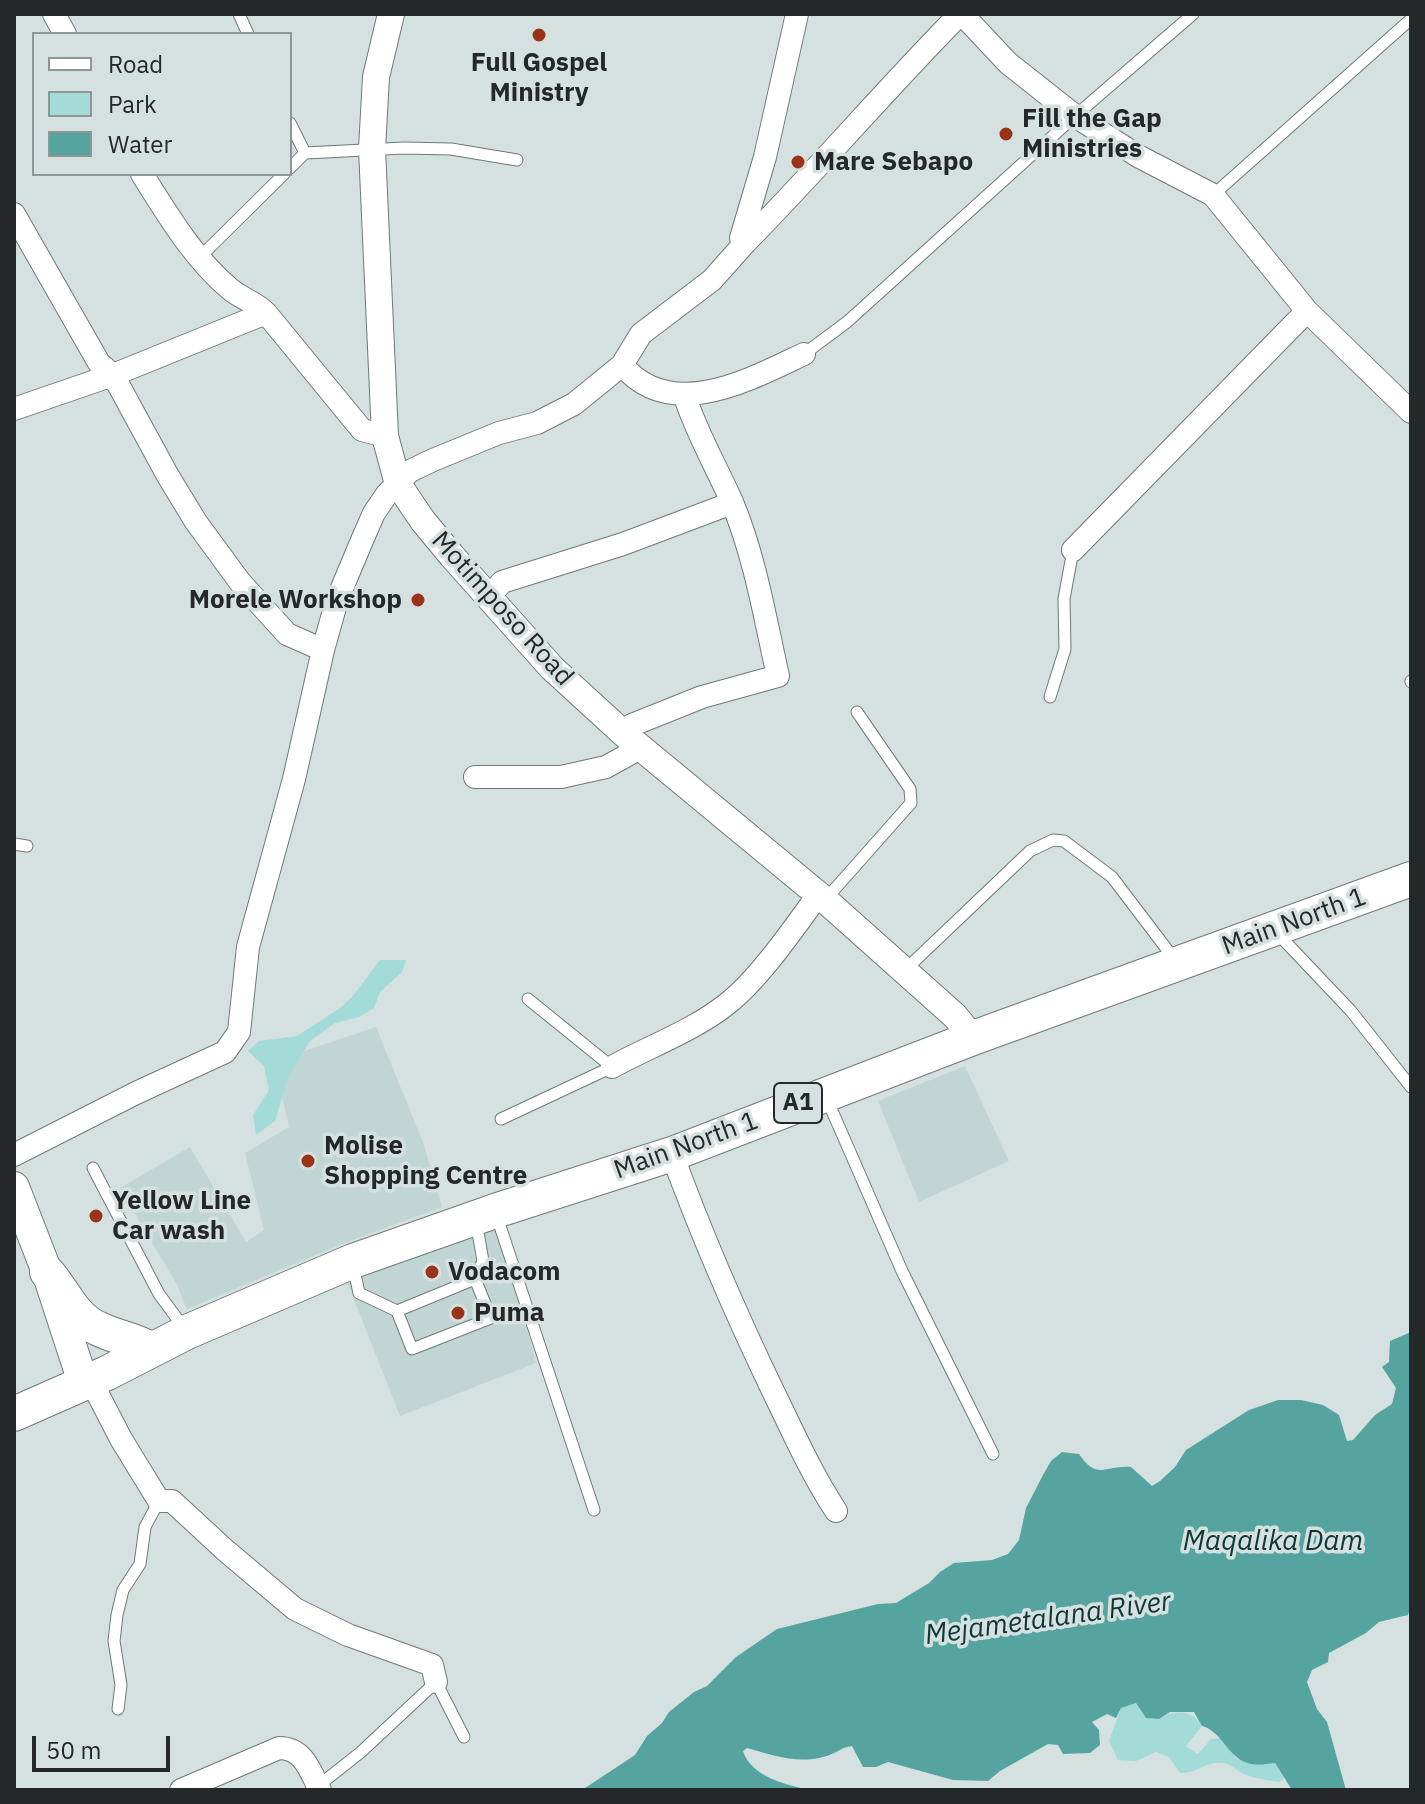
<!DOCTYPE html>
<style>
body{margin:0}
#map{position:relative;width:1425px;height:1804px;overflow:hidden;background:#d5e1e0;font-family:"IBM Plex Sans",sans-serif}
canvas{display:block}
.frame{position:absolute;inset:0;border:16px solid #242828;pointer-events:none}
.legend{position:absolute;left:32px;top:32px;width:260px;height:144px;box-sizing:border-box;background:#d5e1e0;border:2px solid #8e9796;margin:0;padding:10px 14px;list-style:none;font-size:24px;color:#242828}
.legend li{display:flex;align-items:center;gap:16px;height:40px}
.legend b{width:40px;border:2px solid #8e9796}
.scale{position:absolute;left:32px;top:1736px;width:138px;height:36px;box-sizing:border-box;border:4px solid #242828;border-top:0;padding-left:10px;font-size:24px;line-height:28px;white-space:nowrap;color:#242828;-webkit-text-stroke:6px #d5e1e0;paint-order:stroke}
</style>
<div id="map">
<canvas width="1425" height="1804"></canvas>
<div class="frame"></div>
<ul class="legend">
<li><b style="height:10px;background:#fff"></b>Road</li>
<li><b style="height:22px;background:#a3dbd8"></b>Park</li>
<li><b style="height:22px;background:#55a4a0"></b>Water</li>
</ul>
<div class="scale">50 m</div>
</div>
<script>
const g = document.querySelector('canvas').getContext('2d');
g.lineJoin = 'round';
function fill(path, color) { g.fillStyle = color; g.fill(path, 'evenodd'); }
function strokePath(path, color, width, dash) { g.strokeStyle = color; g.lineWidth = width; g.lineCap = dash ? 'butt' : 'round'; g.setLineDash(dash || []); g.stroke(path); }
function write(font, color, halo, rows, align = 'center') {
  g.font = font + ' "IBM Plex Sans",sans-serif'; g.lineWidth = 7; g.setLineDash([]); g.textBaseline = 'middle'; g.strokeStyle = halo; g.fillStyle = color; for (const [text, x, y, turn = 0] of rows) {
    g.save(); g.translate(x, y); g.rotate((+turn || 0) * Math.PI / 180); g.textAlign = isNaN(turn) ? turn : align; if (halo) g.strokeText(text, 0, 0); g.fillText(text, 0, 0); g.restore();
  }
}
const built = new Path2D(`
 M376,1027L423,1142L442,1207L342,1244L187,1309L176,1283L120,1188L190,1147L246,1242L264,1230L245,1153L289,1127L274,1061Z
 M965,1066L1009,1161L919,1202L878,1101Z
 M498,1222L536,1363L400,1416L345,1277Z`);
const green = new Path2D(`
 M380,960H406L402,972L380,992L374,1008L359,1017L335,1023L310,1041L288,1077L275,1121L256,1135L253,1115L269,1090L264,1066L248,1051L259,1041L297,1036L340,1008L352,997Z
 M1136,1703L1146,1718L1159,1719C1173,1710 1192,1709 1202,1726L1186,1746L1198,1754L1211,1739L1221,1738L1236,1758L1275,1763L1284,1778L1279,1782C1267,1780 1250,1778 1240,1772C1232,1767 1228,1762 1217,1763C1204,1763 1198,1773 1180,1773L1169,1757L1156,1752L1136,1761L1118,1760L1109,1741L1121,1708Z`);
const water = new Path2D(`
 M1411,1332V1606L1408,1615L1379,1622L1366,1633L1329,1653L1328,1662L1312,1670L1307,1682L1317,1709L1327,1722L1346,1790H1292L1275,1763C1266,1764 1256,1766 1248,1763C1227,1757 1223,1732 1202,1726L1194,1712H1170L1159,1719L1146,1718L1136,1703L1121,1708L1116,1718L1107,1714L1092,1722L1099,1730L1100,1745L1090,1753L1063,1754L1058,1745L1048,1744L1000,1771L988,1781L953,1780L888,1762L876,1767H863L852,1746C841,1747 834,1755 823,1757C797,1764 772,1755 747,1748L743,1751C751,1777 787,1785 810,1790H582L635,1755L647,1736L662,1723L669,1712L694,1692L707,1686L736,1657L777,1629L878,1604L896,1603L929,1583L940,1572L954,1563L992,1560L1008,1554L1019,1540L1026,1508L1043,1475L1051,1461L1062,1452L1079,1454C1097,1481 1106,1465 1131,1467L1152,1486L1160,1481L1175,1467L1186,1450L1249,1410L1278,1400H1301L1323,1405L1339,1415L1347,1441L1353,1440L1375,1415L1392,1404L1396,1388L1382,1367L1389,1362L1390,1341Z`);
const service = new Path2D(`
 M239,14L248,34
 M290,123L305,153
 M290,168L305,153L404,148L451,149L517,160
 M1213,195L1411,19
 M200,257L284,174
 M804,354L847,322L1075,116L1193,14
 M1411,681V682
 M1050,697L1065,649L1064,599L1073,550
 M14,844L27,846
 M825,900L911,803L910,789L857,712
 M1278,934L1351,1011L1411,1087
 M904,971L1030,851L1053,840L1064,841L1112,877L1175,960
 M826,1097L902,1271L993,1454
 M501,1119L612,1067L528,999
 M93,1168L159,1294L184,1328
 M496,1214L594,1510
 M353,1265L359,1293L397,1311L475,1279L483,1261L476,1221
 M397,1311L412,1349L491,1318L475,1279
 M118,1709L121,1685L114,1641L117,1615L123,1590L140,1564L145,1527L159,1501
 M318,1786L361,1752L436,1682L464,1737`);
const minor = new Path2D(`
 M54,14L65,34
 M962,14L1008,63L1075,116L1138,156L1213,195L1307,311L1411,412
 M142,174C167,214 194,259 230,289C242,299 255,302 266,313L362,430L385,436
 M14,214L99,363L113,375L168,476L196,522L240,582L287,634L323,650
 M744,244C818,169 886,89 960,14
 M622,365C671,423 749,380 804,354
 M14,409L113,375L266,313
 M1073,550L1307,311
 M489,597L502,582L623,544L732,503
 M623,733L632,725L702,697L778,676C765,618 755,557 732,502C716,466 696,432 684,394
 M475,777H561L606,767L640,748
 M612,1067C650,1046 693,1031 727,1004C759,979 794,928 818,895
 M672,1154C702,1236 735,1312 773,1391C793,1432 811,1473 836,1511
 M14,1155L136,1093L225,1052L239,1032L248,947L294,779L323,650L337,600L363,538L374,513L387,494L410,471L433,460L499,433L537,423L574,404L622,365L641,334L712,280L744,244L741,238L765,157L797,14
 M90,1379L121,1439L159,1501H172L225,1550L295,1609L348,1635L432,1665L436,1682
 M181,1790L279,1748C304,1748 310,1771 320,1790`);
const tertiary = new Path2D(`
 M391,14L376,77L372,149L385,436L398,484L423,521L452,556L552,668L623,733L825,900L955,1016L973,1038`);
const secondary = new Path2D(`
 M14,1187L47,1272L83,1382`);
const primary = new Path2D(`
 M47,1272C64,1291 73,1317 97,1328C114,1337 134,1339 150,1349
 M14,1414L107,1373L187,1332L353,1261L495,1211L672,1154L973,1038L1411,879`);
const markers = [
 [539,35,8,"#9b3318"],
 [1006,134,8,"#9b3318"],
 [798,162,8,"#9b3318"],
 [418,600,8,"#9b3318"],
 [308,1161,8,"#9b3318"],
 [96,1216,8,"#9b3318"],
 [432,1272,8,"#9b3318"],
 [458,1313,8,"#9b3318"]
];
const shields = [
 [798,1103,48]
];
const shieldNames = [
 ["A1",798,1103]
];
const poiNames = [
 ["Full Gospel",539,63,"center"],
 ["Ministry",539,93,"center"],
 ["Fill the Gap",1022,119],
 ["Ministries",1022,149],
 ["Mare Sebapo",814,162],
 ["Morele Workshop",402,600,"right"],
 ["Molise",324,1146],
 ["Shopping Centre",324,1176],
 ["Yellow Line",112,1201],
 ["Car wash",112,1231],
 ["Vodacom",448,1272],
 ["Puma",474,1313]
];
const streetNames = [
 ["Motimposo Road",502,609,48],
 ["Main North 1",1294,922,-20],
 ["Main North 1",686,1146,-20]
];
const waterNames = [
 ["Maqalika Dam",1273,1542],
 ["Mejametalana River",1048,1619,-8]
];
fill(built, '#c1d5d4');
fill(green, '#a3dbd8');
fill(water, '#55a4a0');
strokePath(service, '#6f7978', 13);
strokePath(minor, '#6f7978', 24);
strokePath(tertiary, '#6f7978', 28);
strokePath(secondary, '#6f7978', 32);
strokePath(primary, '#6f7978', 36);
strokePath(service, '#fff', 11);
strokePath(minor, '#fff', 22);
strokePath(tertiary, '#fff', 26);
strokePath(secondary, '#fff', 30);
strokePath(primary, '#fff', 34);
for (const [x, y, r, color] of markers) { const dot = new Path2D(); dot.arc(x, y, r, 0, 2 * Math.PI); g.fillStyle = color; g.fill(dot); strokePath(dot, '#d5e1e0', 3); }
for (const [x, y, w] of shields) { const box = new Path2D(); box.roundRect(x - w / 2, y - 20, w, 40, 6); g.fillStyle = '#d5e1e0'; g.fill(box); strokePath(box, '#242828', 2); }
write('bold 24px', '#242828', null, shieldNames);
write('bold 26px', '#242828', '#d5e1e0', poiNames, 'left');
write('26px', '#242828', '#d5e1e0', streetNames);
write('italic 28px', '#113736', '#d5e1e0', waterNames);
</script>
